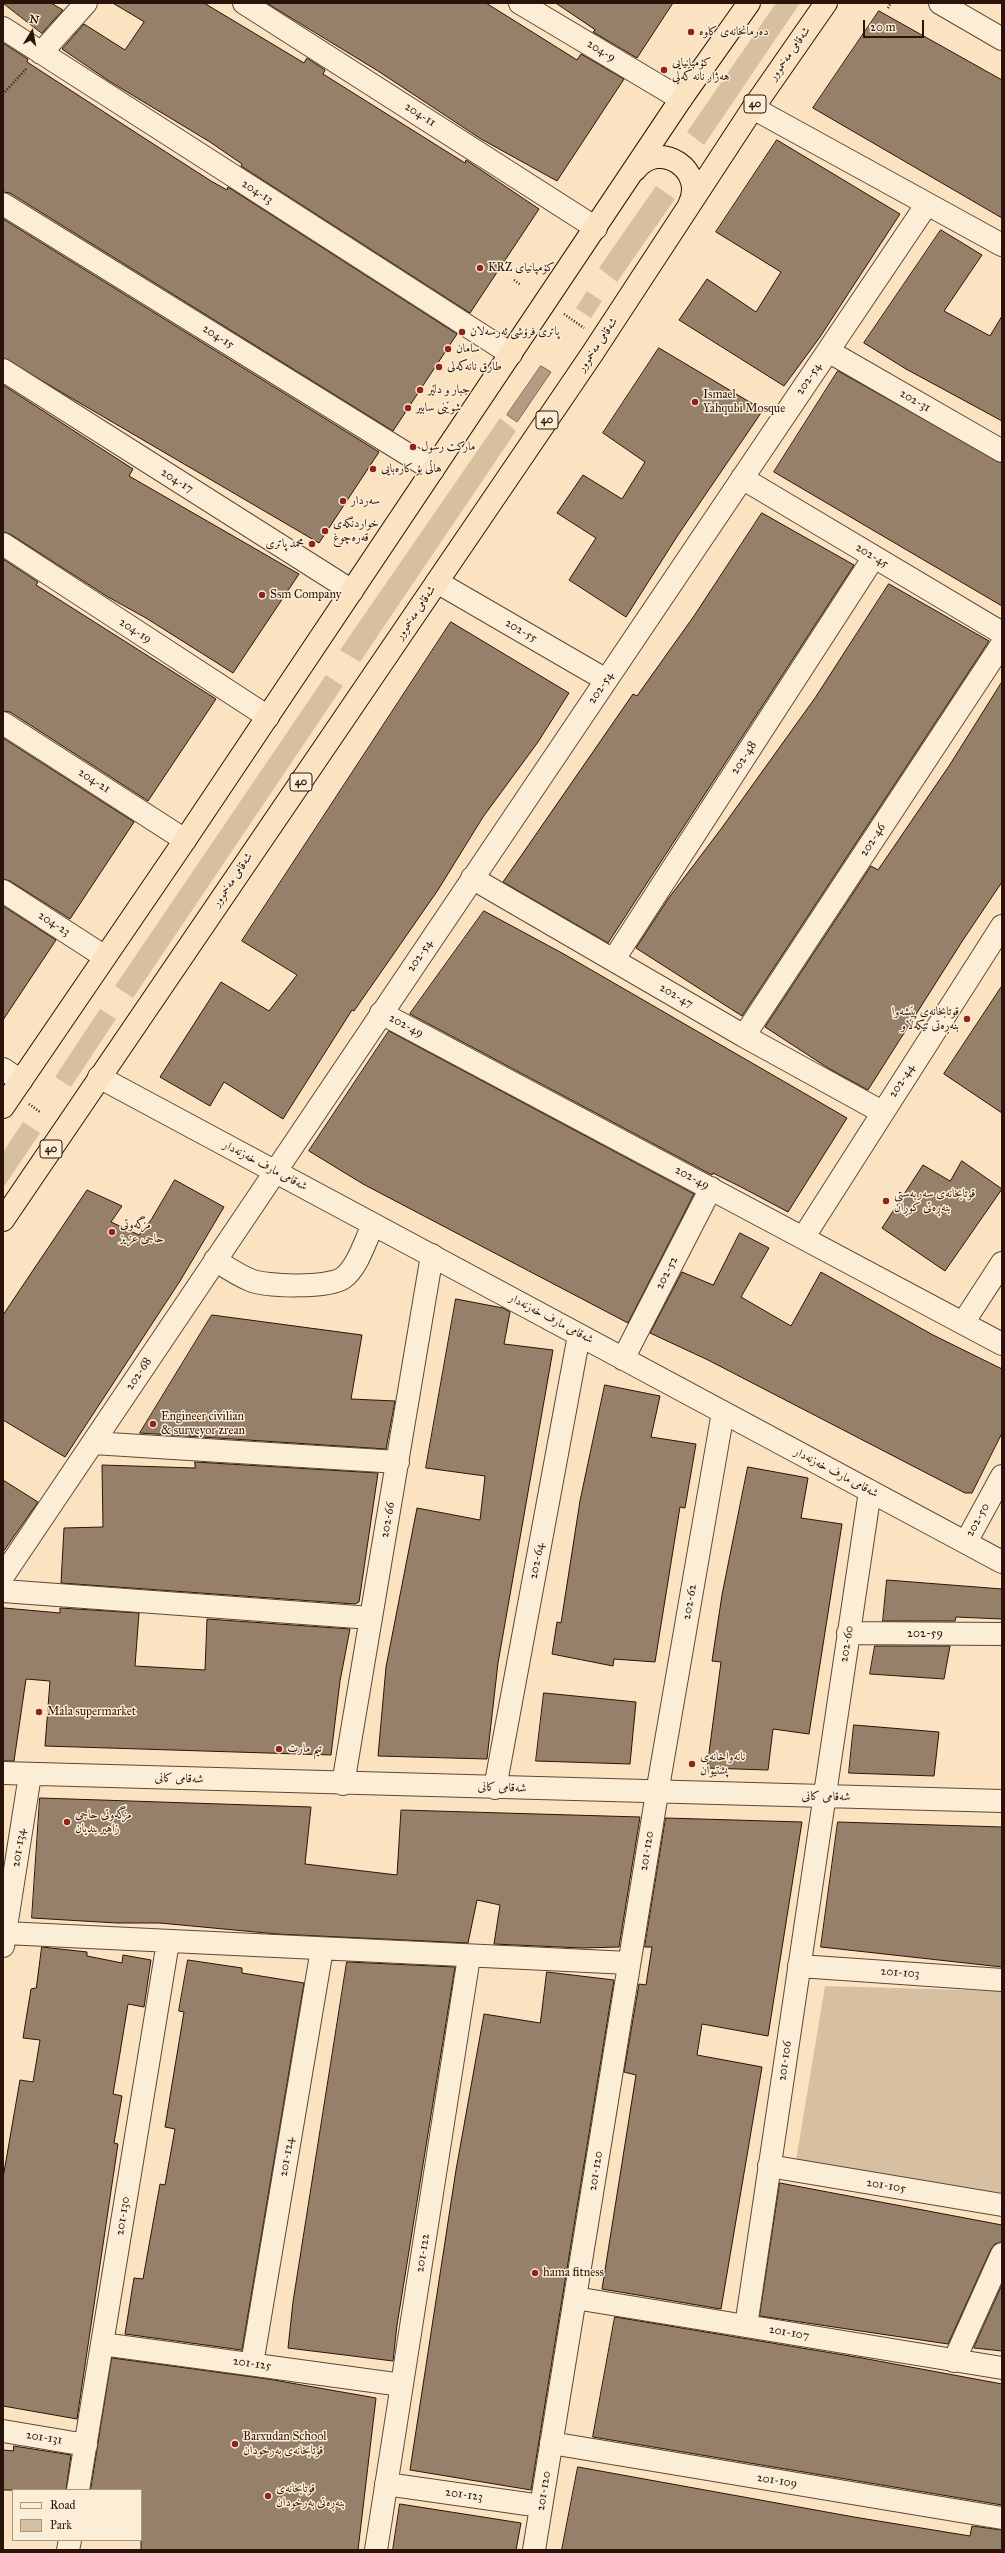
<!DOCTYPE html>
<meta charset="utf-8">
<style>
body{margin:0}
#map{position:relative;width:1005px;height:2553px;overflow:hidden;background:#fbe3c1;font-family:"IM FELL Great Primer",serif}
canvas{display:block}
.frame{position:absolute;inset:0;border:4px solid #2a1409;pointer-events:none}
.legend{position:absolute;left:12px;top:2489px;width:130px;height:52px;box-sizing:border-box;background:#fcedd7;border:1px solid #a89685;margin:0;padding:5px 7px;list-style:none;font-size:12px;color:#2a1409}
.legend li{display:flex;align-items:center;gap:8px;height:20px}
.legend b{width:20px;border:1px solid #a89685}
.north{position:absolute;left:12px;top:12px;width:40px;height:40px;-webkit-text-stroke:3px #fcedd7;paint-order:stroke;rotate:10deg;font-size:11px;font-weight:700;line-height:16px;text-align:center;color:#2a1409}
.north::after{content:'';display:block;margin:auto;width:14px;height:18px;background:#2a1409;clip-path:polygon(50% 0,100% 100%,50% 72%,0 100%)}
.scale{position:absolute;left:863px;top:20px;width:61px;height:18px;box-sizing:border-box;border:2px solid #2a1409;border-top:0;padding-left:5px;font-size:12px;line-height:14px;white-space:nowrap;color:#2a1409;-webkit-text-stroke:3px #fcedd7;paint-order:stroke}
</style>
<div id="map">
<canvas width="1005" height="2553"></canvas>
<div class="frame"></div>
<ul class="legend">
<li><b style="height:5px;background:#fcedd7"></b>Road</li>
<li><b style="height:11px;background:#d7c0a2"></b>Park</li>
</ul>
<div class="north">N</div>
<div class="scale">20 m</div>
</div>
<script>
const g = document.querySelector('canvas').getContext('2d');
g.lineJoin = 'round';
function fill(path, color) { g.fillStyle = color; g.fill(path, 'evenodd'); }
function strokePath(path, color, width, dash) { g.strokeStyle = color; g.lineWidth = width; g.lineCap = dash ? 'butt' : 'round'; g.setLineDash(dash || []); g.stroke(path); }
function write(font, color, halo, rows, align = 'center') {
  g.font = font + ' "IM FELL Great Primer",Amiri,serif'; g.lineWidth = 3; g.setLineDash([]); g.textBaseline = 'middle'; g.strokeStyle = halo; g.fillStyle = color; for (const [text, x, y, turn = 0] of rows) {
    g.save(); g.translate(x, y); g.rotate((+turn || 0) * Math.PI / 180); g.textAlign = isNaN(turn) ? turn : align; if (halo) g.strokeText(text, 0, 0); g.fillText(text, 0, 0); g.restore();
  }
}
const green = new Path2D(`
 M776,3H800L704,145L687,132Z
 M656,186L675,199L617,282L599,268Z
 M587,291L602,301L591,318L576,308Z
 M500,418L516,431L360,662L340,650Z
 M326,675L343,686L133,998L115,986Z
 M100,1009L116,1019L71,1087L55,1077Z
 M23,1122L40,1133L3,1188V1152Z
 M825,1986L1002,1991V2193L796,2160Z`);
const water = new Path2D(`
 M541,366L551,372L517,422L507,415Z`);
const building = new Path2D(`
 M3,3H51L63,10L42,33Z
 M113,3H204L304,63L307,58L325,70L323,74L449,153L465,163L466,160L539,209L470,313L241,166L242,164L210,142L109,81L62,49L84,24L125,50L144,22Z
 M267,3H486L577,60L581,54L624,79L557,181L481,139L378,71Z
 M556,3H673L637,58L593,32L595,30Z
 M879,11L1002,80V218L813,108Z
 M3,43L28,59L27,62L141,136L211,181L227,190L228,187L457,334L393,431L10,193L3,192Z
 M777,140L900,214L820,337L784,386L679,320L707,279L756,312L781,272L716,232Z
 M3,219L379,452L319,543L3,358Z
 M941,230L982,255L944,311L990,336L1002,316V421L906,369L864,343Z
 M659,348L763,410L678,535L626,617L569,580L596,538L557,513L583,475L622,499L645,462L603,433Z
 M838,371L1002,463V606L774,472Z
 M3,385L133,469L129,476L299,574L233,673L146,618L108,597L10,534L3,532Z
 M762,513L854,565L608,943L503,882L633,694L637,696L694,616Z
 M3,559L38,582L36,585L216,699L148,801L10,712L3,711Z
 M889,584L989,641L742,1016L636,948L668,899L721,829L815,698Z
 M451,622L569,693L538,742L483,817L438,890L354,1011L352,1010L283,1119L224,1082L210,1106L160,1077L221,982L269,1011L297,975L242,941Z
 M1002,682V882L963,940L868,1090L828,1068L765,1027L871,866L878,870L949,766Z
 M3,738L134,822L70,919L10,881L3,879Z
 M3,906L56,940L3,1020Z
 M484,911L562,953L847,1118L788,1212L743,1188L713,1173L712,1175L410,1014Z
 M1002,986V1113L944,1074Z
 M389,1031L694,1194L628,1323L363,1184L309,1151Z
 M962,1161L1002,1189L945,1271L882,1228L923,1165L950,1181Z
 M175,1180L224,1207L180,1281L65,1457L3,1420V1315L87,1190L122,1206L111,1222L139,1235L151,1220Z
 M740,1233L769,1248L741,1297L791,1326L821,1272L933,1335L1002,1369V1433L972,1493H965L708,1360L650,1333L682,1272L713,1285Z
 M456,1299L503,1308L510,1312L504,1344L553,1350L498,1663L487,1759L378,1756L386,1667L417,1508L480,1520L485,1476L426,1468Z
 M212,1315L362,1335L351,1399L395,1401L386,1449L140,1433Z
 M605,1385L660,1396L651,1437L696,1444L685,1508L680,1507L655,1662L614,1659L613,1666L552,1654L557,1622L561,1623L580,1501Z
 M195,1462L378,1473L359,1602L355,1604L61,1583L64,1528L103,1527L102,1465L195,1468Z
 M748,1467L808,1478L801,1518L842,1524L809,1734L773,1729L768,1770L707,1768L721,1662L712,1661L722,1595Z
 M3,1480L38,1502L3,1552Z
 M887,1580L1002,1589V1619L956,1617L955,1621H883Z
 M4,1608L60,1613V1608L139,1613L135,1666L205,1670L207,1619L350,1629L340,1681L331,1755L45,1746L50,1681L26,1679L14,1761H3Z
 M875,1646H950L944,1679L870,1674Z
 M544,1693L636,1702L630,1764L536,1761Z
 M854,1725L939,1732L934,1776L849,1773Z
 M40,1798L311,1807L305,1864L397,1875L401,1810L640,1817L619,1947L582,1948L494,1944L500,1905L477,1900L468,1943L277,1934L160,1923H117L32,1918Z
 M666,1818L802,1822L768,2036L702,2024L697,2055L762,2067L721,2309L602,2289L636,2075L624,2072L639,1984L646,1985L652,1947H645Z
 M838,1822L1002,1827V1967L821,1947Z
 M42,1947L87,1952V1956L122,1963L123,1955L151,1960L144,2007L128,2004L120,2053L113,2094L122,2096L114,2143L118,2144L77,2419L3,2406V2178L20,2080L33,2082L40,2040L23,2038L31,1989L36,1988Z
 M188,1960L242,1968V1973L304,1983L242,2350L125,2334L134,2278L143,2279L160,2184L165,2185L175,2129L165,2127L184,2012L179,2011Z
 M347,1962L455,1967L397,2325L393,2361L288,2348L293,2302Z
 M547,1972L614,1980L531,2490L410,2470L456,2170L484,2014L540,2023Z
 M780,2183L1002,2225V2242L995,2244L991,2249L948,2344L760,2316Z
 M1002,2285V2351L974,2348Z
 M615,2317L862,2358L1002,2384V2505L593,2437Z
 M112,2358L268,2379L376,2398L358,2550H141V2490H91Z
 M14,2446L71,2455L66,2490H3V2450L13,2451Z
 M578,2467L854,2517L970,2536L972,2526L1002,2530V2550H562Z
 M400,2504L521,2523L516,2550H393Z`);
const path = new Path2D(`
 M888,8L891,3
 M3,94L27,68
 M514,280L521,285
 M564,314L584,328
 M29,1104L40,1112`);
const minor = new Path2D(`
 M244,3L596,228
 M520,3L681,99
 M940,3L1002,39
 M3,28L511,354
 M41,53L86,3
 M753,108L1002,245
 M3,204L433,470
 M828,351L1002,451
 M3,370L352,591
 M742,478L1002,633
 M3,544L268,717
 M437,582L606,680
 M3,723L185,840
 M472,878L744,1036L882,1112
 M3,891L105,957
 M614,959L874,557
 M381,1013L1002,1344
 M744,1036L1002,644
 M3,1069L21,1081
 M99,1077L1002,1562
 M803,1238L1002,926
 M215,1260C226,1267 238,1275 250,1280C266,1287 329,1288 343,1278C358,1267 365,1241 373,1225
 M963,1323L1002,1263
 M623,1359L711,1188
 M93,1443L398,1462
 M966,1542L1002,1476
 M3,1576L927,204
 M3,1591L371,1618
 M848,1633L1002,1634
 M3,1773L1002,1801
 M343,1784L432,1255
 M495,1788L579,1335
 M5,1933L629,1963
 M3,1946L30,1775
 M799,1966L1002,1980
 M769,2166L1002,2205
 M575,2298L1002,2368
 M746,2326L870,1491
 M102,2344L402,2385
 M954,2361L1002,2254
 M252,2364L322,1949
 M3,2431L86,2445
 M551,2443L1002,2518
 M386,2484L541,2506
 M78,2490L168,1942
 M68,2550L70,2540
 M376,2550L469,1957
 M534,2550L657,1793L723,1412`);
const highway = new Path2D(`
 M635,170C660,138 707,171 689,205
 M3,1107L185,840L681,99L749,3
 M3,1220L592,354L753,108L826,3`);
const markers = [
 [691,32,4,"#8f2418"],
 [664,70,4,"#8f2418"],
 [480,268,4,"#8f2418"],
 [462,332,4,"#8f2418"],
 [448,349,4,"#8f2418"],
 [439,367,4,"#8f2418"],
 [420,390,4,"#8f2418"],
 [695,402,4,"#8f2418"],
 [408,408,4,"#8f2418"],
 [413,447,4,"#8f2418"],
 [373,469,4,"#8f2418"],
 [343,501,4,"#8f2418"],
 [325,531,4,"#8f2418"],
 [312,544,4,"#8f2418"],
 [262,595,4,"#8f2418"],
 [967,1019,4,"#8f2418"],
 [886,1201,4,"#8f2418"],
 [112,1232,4,"#8f2418"],
 [153,1424,4,"#8f2418"],
 [39,1712,4,"#8f2418"],
 [279,1749,4,"#8f2418"],
 [692,1764,4,"#8f2418"],
 [67,1822,4,"#8f2418"],
 [535,2273,4,"#8f2418"],
 [235,2444,4,"#8f2418"],
 [268,2496,4,"#8f2418"]
];
const shields = [
 [755,104,22],
 [547,420,22],
 [301,782,22],
 [51,1149,22]
];
const shieldNames = [
 ["40",755,104],
 ["40",547,420],
 ["40",301,782],
 ["40",51,1149]
];
const poiNames = [
 ["دەرمانخانەی کاوە",699,32],
 ["كۆمپانیایی",672,63],
 ["هه‌ژار نانه‌كه‌لی",672,77],
 ["KRZ كۆمپانیای",488,268],
 ["پاتری فرۆشی ئەرسەلان",470,332],
 ["سامان",456,349],
 ["طارق نانەکەلی",447,367],
 ["جبار و دلێر",428,390],
 ["Ismael",703,395],
 ["Yahqubi Mosque",703,409],
 ["شوێنی سابیر",416,408],
 ["مارکت رسول",421,447],
 ["هاڵی بۆ کارەبایی",381,469],
 ["سەردار",351,501],
 ["خواردنگەی",333,524],
 ["قەرەچوغ",333,538],
 ["محمد پاتری",304,544,"right"],
 ["Ssm Company",270,595],
 ["قوتابخانەی پێشەوا",959,1012,"right"],
 ["بنەڕەتی تێکەڵاو",959,1026,"right"],
 ["قوتابخانەی سەربەستی",894,1194],
 ["بنەڕەتی کوڕان",894,1208],
 ["مزگەوتی",120,1225],
 ["حاجی عزیز",120,1239],
 ["Engineer civilian",161,1417],
 ["& surveyor zrean",161,1431],
 ["Mala supermarket",47,1712],
 ["تيم مارت",287,1749],
 ["نانەواخانەی",700,1757],
 ["پشتیوان",700,1771],
 ["مزگەوتی حاجی",75,1815],
 ["زاهیر بندیان",75,1829],
 ["hama fitness",543,2273],
 ["Barxudan School",243,2437],
 ["قوتابخانەی بەرخودان",243,2451],
 ["قوتابخانەی",276,2489],
 ["بنەڕەتی بەرخودان",276,2503]
];
const streetNames = [
 ["204-9",601,51,31],
 ["شەقامی مەخموور",790,54,-55],
 ["204-11",420,115,33],
 ["204-13",257,192,33],
 ["204-15",218,337,32],
 ["شەقامی مەخموور",598,345,-56],
 ["202-54",809,379,-56],
 ["202-31",915,401,30],
 ["204-17",177,481,32],
 ["202-45",872,556,31],
 ["شەقامی مەخموور",416,613,-56],
 ["204-19",135,631,33],
 ["202-55",521,631,30],
 ["202-54",601,688,-56],
 ["202-48",744,758,-57],
 ["204-21",94,781,33],
 ["202-46",873,840,-57],
 ["شەقامی مەخموور",233,880,-56],
 ["204-23",54,924,33],
 ["202-54",420,956,-56],
 ["202-47",676,996,30],
 ["202-49",406,1026,28],
 ["202-44",902,1081,-57],
 ["شەقامی مارف خەزنەدار",265,1166,28],
 ["202-49",692,1178,28],
 ["202-52",667,1273,-63],
 ["شەقامی مارف خەزنەدار",551,1319,28],
 ["202-68",139,1374,-56],
 ["شەقامی مارف خەزنەدار",836,1473,28],
 ["202-66",388,1520,-80],
 ["202-50",978,1520,-61],
 ["202-64",537,1561,-79],
 ["202-62",690,1602,-80],
 ["202-59",925,1634],
 ["202-60",847,1644,-81],
 ["شەقامی کانی",179,1779,2],
 ["شەقامی کانی",502,1788,2],
 ["شەقامی کانی",826,1797,1],
 ["201-134",19,1848,-81],
 ["201-120",647,1851,-81],
 ["201-103",900,1973,4],
 ["201-106",785,2061,-82],
 ["201-124",287,2157,-80],
 ["201-120",596,2171,-81],
 ["201-105",886,2186,9],
 ["201-130",123,2216,-81],
 ["201-122",423,2253,-81],
 ["201-107",789,2333,10],
 ["201-125",252,2364,8],
 ["201-131",44,2438,9],
 ["201-109",777,2481,9],
 ["201-120",544,2491,-81],
 ["201-123",464,2495,8]
];
fill(green, '#d7c0a2');
fill(water, '#b49d82');
strokePath(water, '#7d6652', 1);
fill(building, '#978069');
strokePath(building, '#2a1409', 1);
strokePath(minor, '#5e4837', 24);
strokePath(highway, '#2a1409', 24);
strokePath(path, '#2a1409', 2.5, [1, 2]);
strokePath(minor, '#fcedd7', 22);
strokePath(highway, '#fbe3c1', 22);
for (const [x, y, r, color] of markers) { const dot = new Path2D(); dot.arc(x, y, r, 0, 2 * Math.PI); g.fillStyle = color; g.fill(dot); strokePath(dot, '#fcedd7', 1.5); }
for (const [x, y, w] of shields) { const box = new Path2D(); box.roundRect(x - w / 2, y - 9, w, 18, 3); g.fillStyle = '#fcedd7'; g.fill(box); strokePath(box, '#2a1409', 1); }
write('bold 11px', '#2a1409', null, shieldNames);
write('12px', '#2a1409', '#fcedd7', poiNames, 'left');
write('12px', '#2a1409', '#fcedd7', streetNames);
</script>
